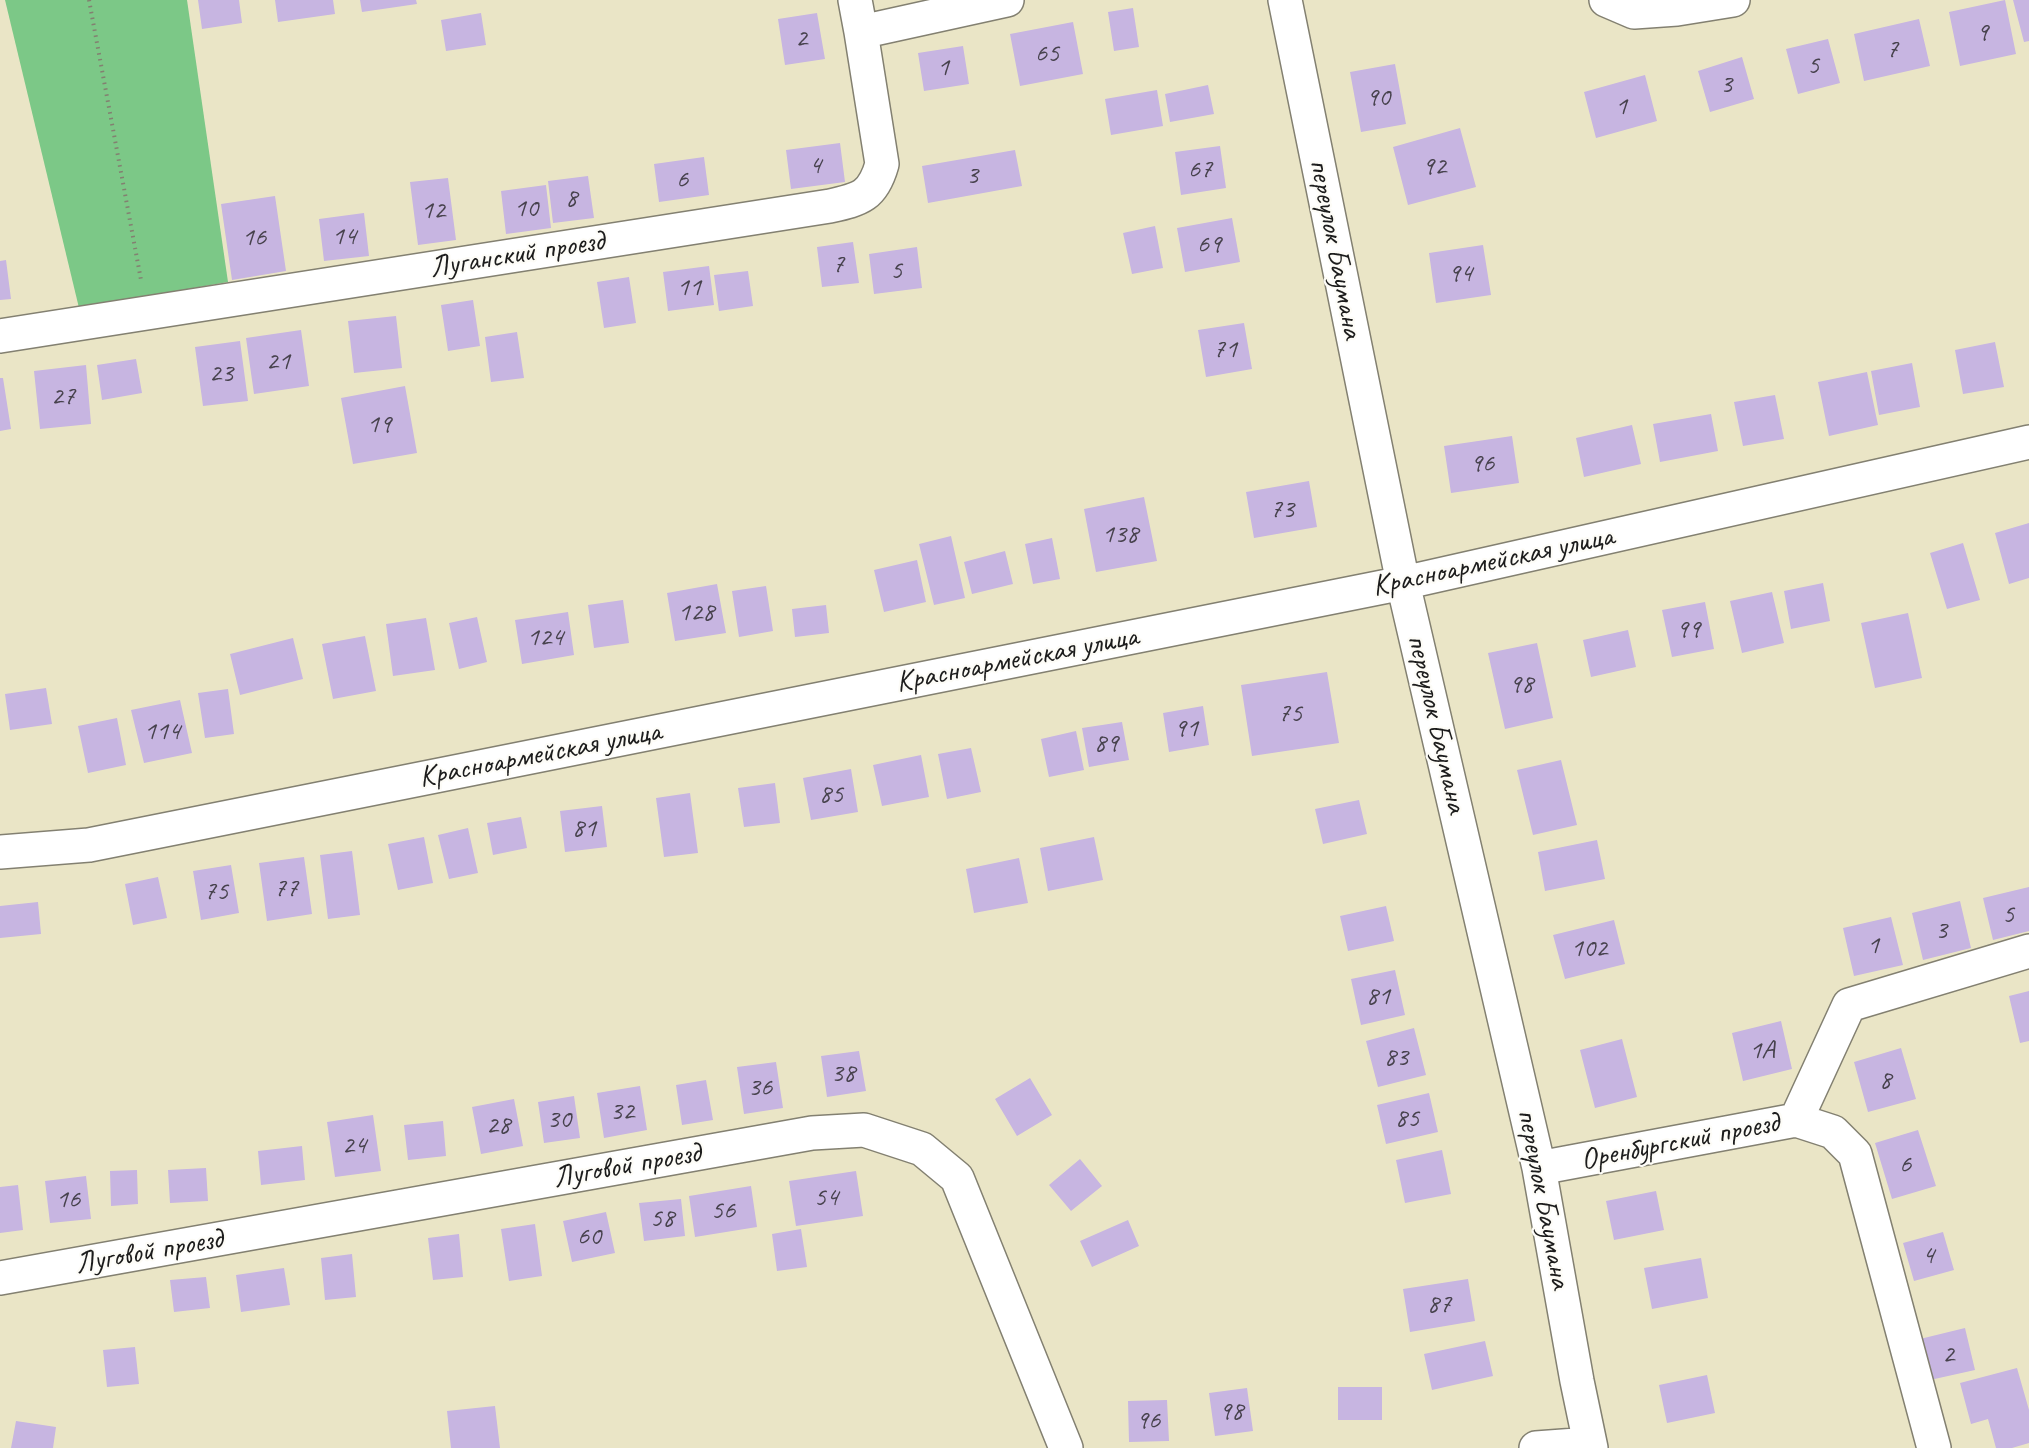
<!DOCTYPE html>
<meta charset="utf-8">
<style>
body{margin:0}
canvas{display:block;background:#eae5c6}
</style>
<canvas width="2029" height="1448"></canvas>
<script>
const g = document.querySelector('canvas').getContext('2d');
g.lineJoin = 'round';
function fill(path, color) { g.fillStyle = color; g.fill(path, 'evenodd'); }
function strokePath(path, color, width, dash) { g.strokeStyle = color; g.lineWidth = width; g.lineCap = dash ? 'butt' : 'round'; g.setLineDash(dash || []); g.stroke(path); }
function write(font, color, halo, rows, align = 'center') {
  g.font = font + ' Caveat,sans-serif'; g.lineWidth = 4.5; g.setLineDash([]); g.textBaseline = 'middle'; g.strokeStyle = halo; g.fillStyle = color; for (const [text, x, y, turn = 0] of rows) {
    g.save(); g.translate(x, y); g.rotate((+turn || 0) * Math.PI / 180); g.textAlign = isNaN(turn) ? turn : align; if (halo) g.strokeText(text, 0, 0); g.fillText(text, 0, 0); g.restore();
  }
}
const green = new Path2D(`
 M5,0H187L228,282L79,308Z`);
const building = new Path2D(`
 M198,0H239L242,23L202,29Z
 M275,0H333L335,14L278,22Z
 M360,0H416L417,4L362,12Z
 M2005,0L2016,54L1960,66L1949,12Z
 M2013,0H2029V41L2024,42Z
 M1133,8L1139,47L1114,51L1108,12Z
 M481,13L486,45L446,51L441,20Z
 M817,13L825,59L785,65L778,19Z
 M1919,19L1930,66L1864,81L1854,34Z
 M1073,22L1083,74L1020,86L1010,34Z
 M1828,39L1840,83L1798,94L1786,49Z
 M963,46L969,84L924,91L918,53Z
 M1742,57L1754,99L1710,112L1698,71Z
 M1395,64L1406,124L1361,132L1350,72Z
 M1645,75L1657,121L1596,138L1584,92Z
 M1208,85L1214,114L1170,122L1165,94Z
 M1157,90L1163,126L1111,135L1105,99Z
 M1460,128L1476,187L1408,205L1393,147Z
 M840,143L845,182L791,189L786,150Z
 M1220,146L1226,188L1181,195L1175,152Z
 M1015,150L1022,186L928,203L922,166Z
 M704,157L709,195L659,202L654,164Z
 M588,176L594,218L553,223L548,181Z
 M448,178L456,240L418,245L410,182Z
 M546,185L551,228L506,234L501,191Z
 M275,196L286,271L232,280L221,204Z
 M364,213L369,256L324,261L319,219Z
 M1232,218L1240,262L1185,272L1177,228Z
 M1155,226L1163,268L1132,274L1123,233Z
 M853,242L859,283L822,287L817,247Z
 M1483,245L1491,295L1436,303L1429,253Z
 M917,247L922,288L874,294L869,254Z
 M6,260L11,299L0,300V261Z
 M709,266L714,305L668,311L663,272Z
 M748,271L753,306L719,311L714,275Z
 M629,277L636,323L604,328L597,282Z
 M473,300L480,346L448,351L441,305Z
 M396,316L402,368L354,373L348,321Z
 M1244,323L1252,369L1206,377L1198,330Z
 M301,330L309,386L254,394L246,338Z
 M517,332L524,378L491,382L485,337Z
 M240,341L248,401L203,406L195,347Z
 M1995,342L2004,387L1963,394L1955,350Z
 M136,359L142,393L102,400L97,365Z
 M1912,363L1920,407L1879,415L1871,371Z
 M86,365L91,424L40,429L34,371Z
 M1867,372L1878,425L1829,436L1818,382Z
 M0,378H3L11,429L0,431Z
 M405,386L417,453L353,464L341,398Z
 M1775,395L1784,439L1743,446L1734,402Z
 M1711,414L1718,451L1660,462L1653,424Z
 M1632,425L1641,464L1584,477L1576,438Z
 M1512,436L1519,483L1451,493L1444,446Z
 M1309,481L1317,527L1254,538L1246,492Z
 M1144,497L1157,561L1096,572L1084,509Z
 M2029,523V578L2009,584L1995,533Z
 M951,536L965,598L934,605L919,544Z
 M1052,538L1060,579L1033,584L1025,544Z
 M1963,543L1980,600L1947,609L1930,553Z
 M1005,551L1013,584L972,594L964,562Z
 M917,560L926,602L884,612L874,570Z
 M1823,583L1830,621L1791,629L1784,591Z
 M717,584L726,633L675,641L667,593Z
 M766,586L773,631L739,637L732,591Z
 M1772,592L1784,643L1742,653L1730,601Z
 M623,600L629,643L594,648L588,605Z
 M1705,602L1714,649L1672,657L1662,610Z
 M826,605L829,633L795,637L792,609Z
 M568,612L574,655L522,664L515,620Z
 M1908,613L1922,678L1875,688L1861,623Z
 M477,617L487,662L459,669L449,623Z
 M426,618L435,670L393,676L386,624Z
 M1628,630L1636,667L1591,677L1583,640Z
 M365,636L376,691L333,699L322,644Z
 M293,638L303,679L240,695L230,654Z
 M1537,643L1553,718L1505,729L1488,653Z
 M1327,672L1339,743L1252,756L1241,685Z
 M46,688L52,724L10,730L5,694Z
 M228,689L234,734L205,738L198,693Z
 M180,700L192,753L144,763L131,710Z
 M1203,706L1209,745L1169,752L1163,713Z
 M117,718L126,765L88,773L78,726Z
 M1122,722L1129,760L1089,767L1082,728Z
 M1076,731L1084,770L1049,777L1041,739Z
 M971,748L981,792L947,799L938,754Z
 M921,755L929,797L882,806L873,765Z
 M1561,760L1577,825L1533,835L1517,770Z
 M851,769L858,812L811,820L803,778Z
 M775,783L780,823L744,827L738,788Z
 M690,793L698,853L664,857L656,798Z
 M1359,800L1367,834L1323,844L1315,809Z
 M602,806L607,847L565,852L560,811Z
 M521,817L527,848L493,855L487,823Z
 M468,828L478,873L449,879L438,835Z
 M424,837L433,883L398,890L388,844Z
 M1094,837L1103,880L1048,891L1040,848Z
 M1597,840L1605,879L1545,891L1538,852Z
 M352,851L360,915L328,919L320,855Z
 M304,857L312,914L267,921L259,863Z
 M1019,858L1028,903L974,913L966,869Z
 M231,865L239,913L201,920L193,871Z
 M158,877L167,918L133,925L125,884Z
 M2029,887V931L1993,940L1983,898Z
 M1960,901L1971,948L1923,960L1912,913Z
 M38,902L41,934L0,938V906Z
 M1386,906L1394,941L1348,951L1340,916Z
 M1891,917L1903,965L1854,976L1843,928Z
 M1614,920L1625,964L1565,979L1553,935Z
 M1395,970L1405,1015L1361,1025L1351,979Z
 M2029,991V1041L2020,1043L2009,996Z
 M1781,1021L1792,1069L1743,1081L1732,1033Z
 M1414,1028L1426,1075L1378,1087L1366,1041Z
 M1622,1039L1637,1097L1595,1108L1580,1050Z
 M1901,1048L1916,1099L1868,1112L1854,1062Z
 M859,1051L866,1091L827,1097L821,1056Z
 M776,1062L783,1108L744,1114L737,1067Z
 M1030,1078L1052,1115L1017,1136L995,1099Z
 M706,1080L713,1120L682,1125L676,1085Z
 M640,1086L647,1130L604,1138L597,1093Z
 M1429,1093L1438,1132L1386,1144L1377,1105Z
 M574,1096L580,1138L544,1143L538,1102Z
 M514,1099L523,1146L481,1154L472,1107Z
 M373,1115L381,1171L335,1177L327,1122Z
 M443,1121L446,1156L408,1160L404,1125Z
 M1918,1130L1936,1186L1892,1199L1875,1143Z
 M302,1146L305,1180L261,1185L258,1151Z
 M1442,1150L1451,1194L1405,1203L1396,1160Z
 M1080,1159L1102,1186L1071,1211L1049,1185Z
 M206,1168L208,1201L170,1203L168,1170Z
 M137,1170L138,1204L111,1206L110,1171Z
 M856,1171L863,1216L796,1226L789,1181Z
 M86,1176L91,1219L50,1223L45,1181Z
 M18,1185L23,1230L0,1233V1187Z
 M751,1186L757,1227L695,1237L689,1196Z
 M1656,1191L1664,1230L1614,1240L1606,1201Z
 M681,1199L685,1236L644,1241L639,1203Z
 M606,1212L615,1253L572,1262L563,1221Z
 M1128,1220L1139,1246L1092,1267L1080,1241Z
 M535,1224L542,1276L509,1281L501,1229Z
 M801,1229L807,1267L777,1271L772,1234Z
 M1943,1232L1954,1270L1914,1281L1903,1243Z
 M459,1234L463,1277L433,1280L428,1238Z
 M352,1254L356,1297L325,1300L321,1258Z
 M1701,1258L1708,1298L1652,1309L1644,1268Z
 M284,1268L290,1305L241,1312L236,1275Z
 M206,1277L210,1308L174,1312L170,1280Z
 M1468,1279L1475,1321L1410,1332L1403,1289Z
 M1965,1328L1975,1370L1930,1380L1920,1339Z
 M1485,1341L1493,1376L1432,1390L1424,1354Z
 M135,1347L139,1384L107,1387L103,1350Z
 M2017,1368L2029,1410V1443L2012,1448H1996L1988,1419L1971,1424L1960,1383Z
 M1707,1375L1715,1413L1667,1423L1659,1385Z
 M1338,1387H1382V1420H1338Z
 M1247,1388L1253,1431L1215,1436L1209,1393Z
 M1167,1400L1169,1441L1129,1442L1128,1401Z
 M495,1406L500,1448H451L447,1411Z
 M16,1421L56,1427L53,1448H11Z`);
const path = new Path2D(`
 M89,0L141,280`);
const minor = new Path2D(`
 M855,0L861,32
 M1285,0L1403,583L1539,1168L1577,1381L1591,1448
 M1606,0L1634,12L1677,9L1733,0
 M0,336L830,206C861,199 873,196 882,164L861,32L1007,0
 M0,852L89,845L1403,583L2029,442
 M1796,1120L1833,1132L1855,1154L1934,1448
 M1539,1168L1796,1120L1849,1005L2029,951
 M0,1278L812,1133L864,1130L922,1149L957,1178L1066,1448
 M1536,1448L1590,1444`);
const numberNames = [
 ["9",1982,33],
 ["2",801,39],
 ["7",1892,50],
 ["65",1047,54],
 ["5",1813,66],
 ["1",943,68],
 ["3",1726,85],
 ["90",1378,98],
 ["1",1621,107],
 ["4",815,166],
 ["92",1434,167],
 ["67",1200,170],
 ["3",972,176],
 ["6",682,180],
 ["8",571,199],
 ["10",526,209],
 ["12",433,211],
 ["14",344,237],
 ["16",254,238],
 ["69",1209,245],
 ["7",838,265],
 ["5",896,271],
 ["94",1460,274],
 ["11",689,288],
 ["71",1225,350],
 ["21",278,362],
 ["23",221,374],
 ["27",63,397],
 ["19",379,425],
 ["96",1482,464],
 ["73",1282,510],
 ["138",1120,535],
 ["128",696,613],
 ["99",1688,630],
 ["124",545,638],
 ["98",1521,685],
 ["75",1290,714],
 ["91",1186,729],
 ["114",162,732],
 ["89",1106,744],
 ["85",831,795],
 ["81",584,829],
 ["77",286,889],
 ["75",216,892],
 ["5",2008,915],
 ["3",1941,931],
 ["1",1873,946],
 ["102",1589,949],
 ["81",1378,997],
 ["1А",1762,1051],
 ["83",1396,1058],
 ["38",843,1074],
 ["8",1885,1081],
 ["36",760,1088],
 ["32",622,1112],
 ["85",1407,1119],
 ["30",559,1120],
 ["28",498,1126],
 ["24",354,1146],
 ["6",1905,1165],
 ["54",826,1198],
 ["16",68,1200],
 ["56",723,1211],
 ["58",662,1219],
 ["60",589,1237],
 ["4",1928,1256],
 ["87",1439,1305],
 ["2",1948,1355],
 ["98",1231,1412],
 ["96",1148,1421]
];
const streetNames = [
 ["переулок Баумана",1335,249,79],
 ["Луганский проезд",517,255,-9],
 ["Красноармейская улица",1493,562,-12],
 ["Красноармейская улица",1017,660,-11],
 ["переулок Баумана",1436,724,77],
 ["Красноармейская улица",540,755,-11],
 ["Оренбургский проезд",1680,1142,-11],
 ["Луговой проезд",627,1166,-10],
 ["переулок Баумана",1543,1199,79],
 ["Луговой проезд",149,1252,-10]
];
fill(green, '#7cc887');
fill(building, '#c7b5e1');
strokePath(minor, '#838071', 36);
strokePath(path, '#838071', 4, [1.5, 4.5]);
strokePath(minor, '#fff', 33);
write('27px', '#47424d', null, numberNames);
write('30px', '#1c1c1c', '#fdfcf7', streetNames);
</script>
